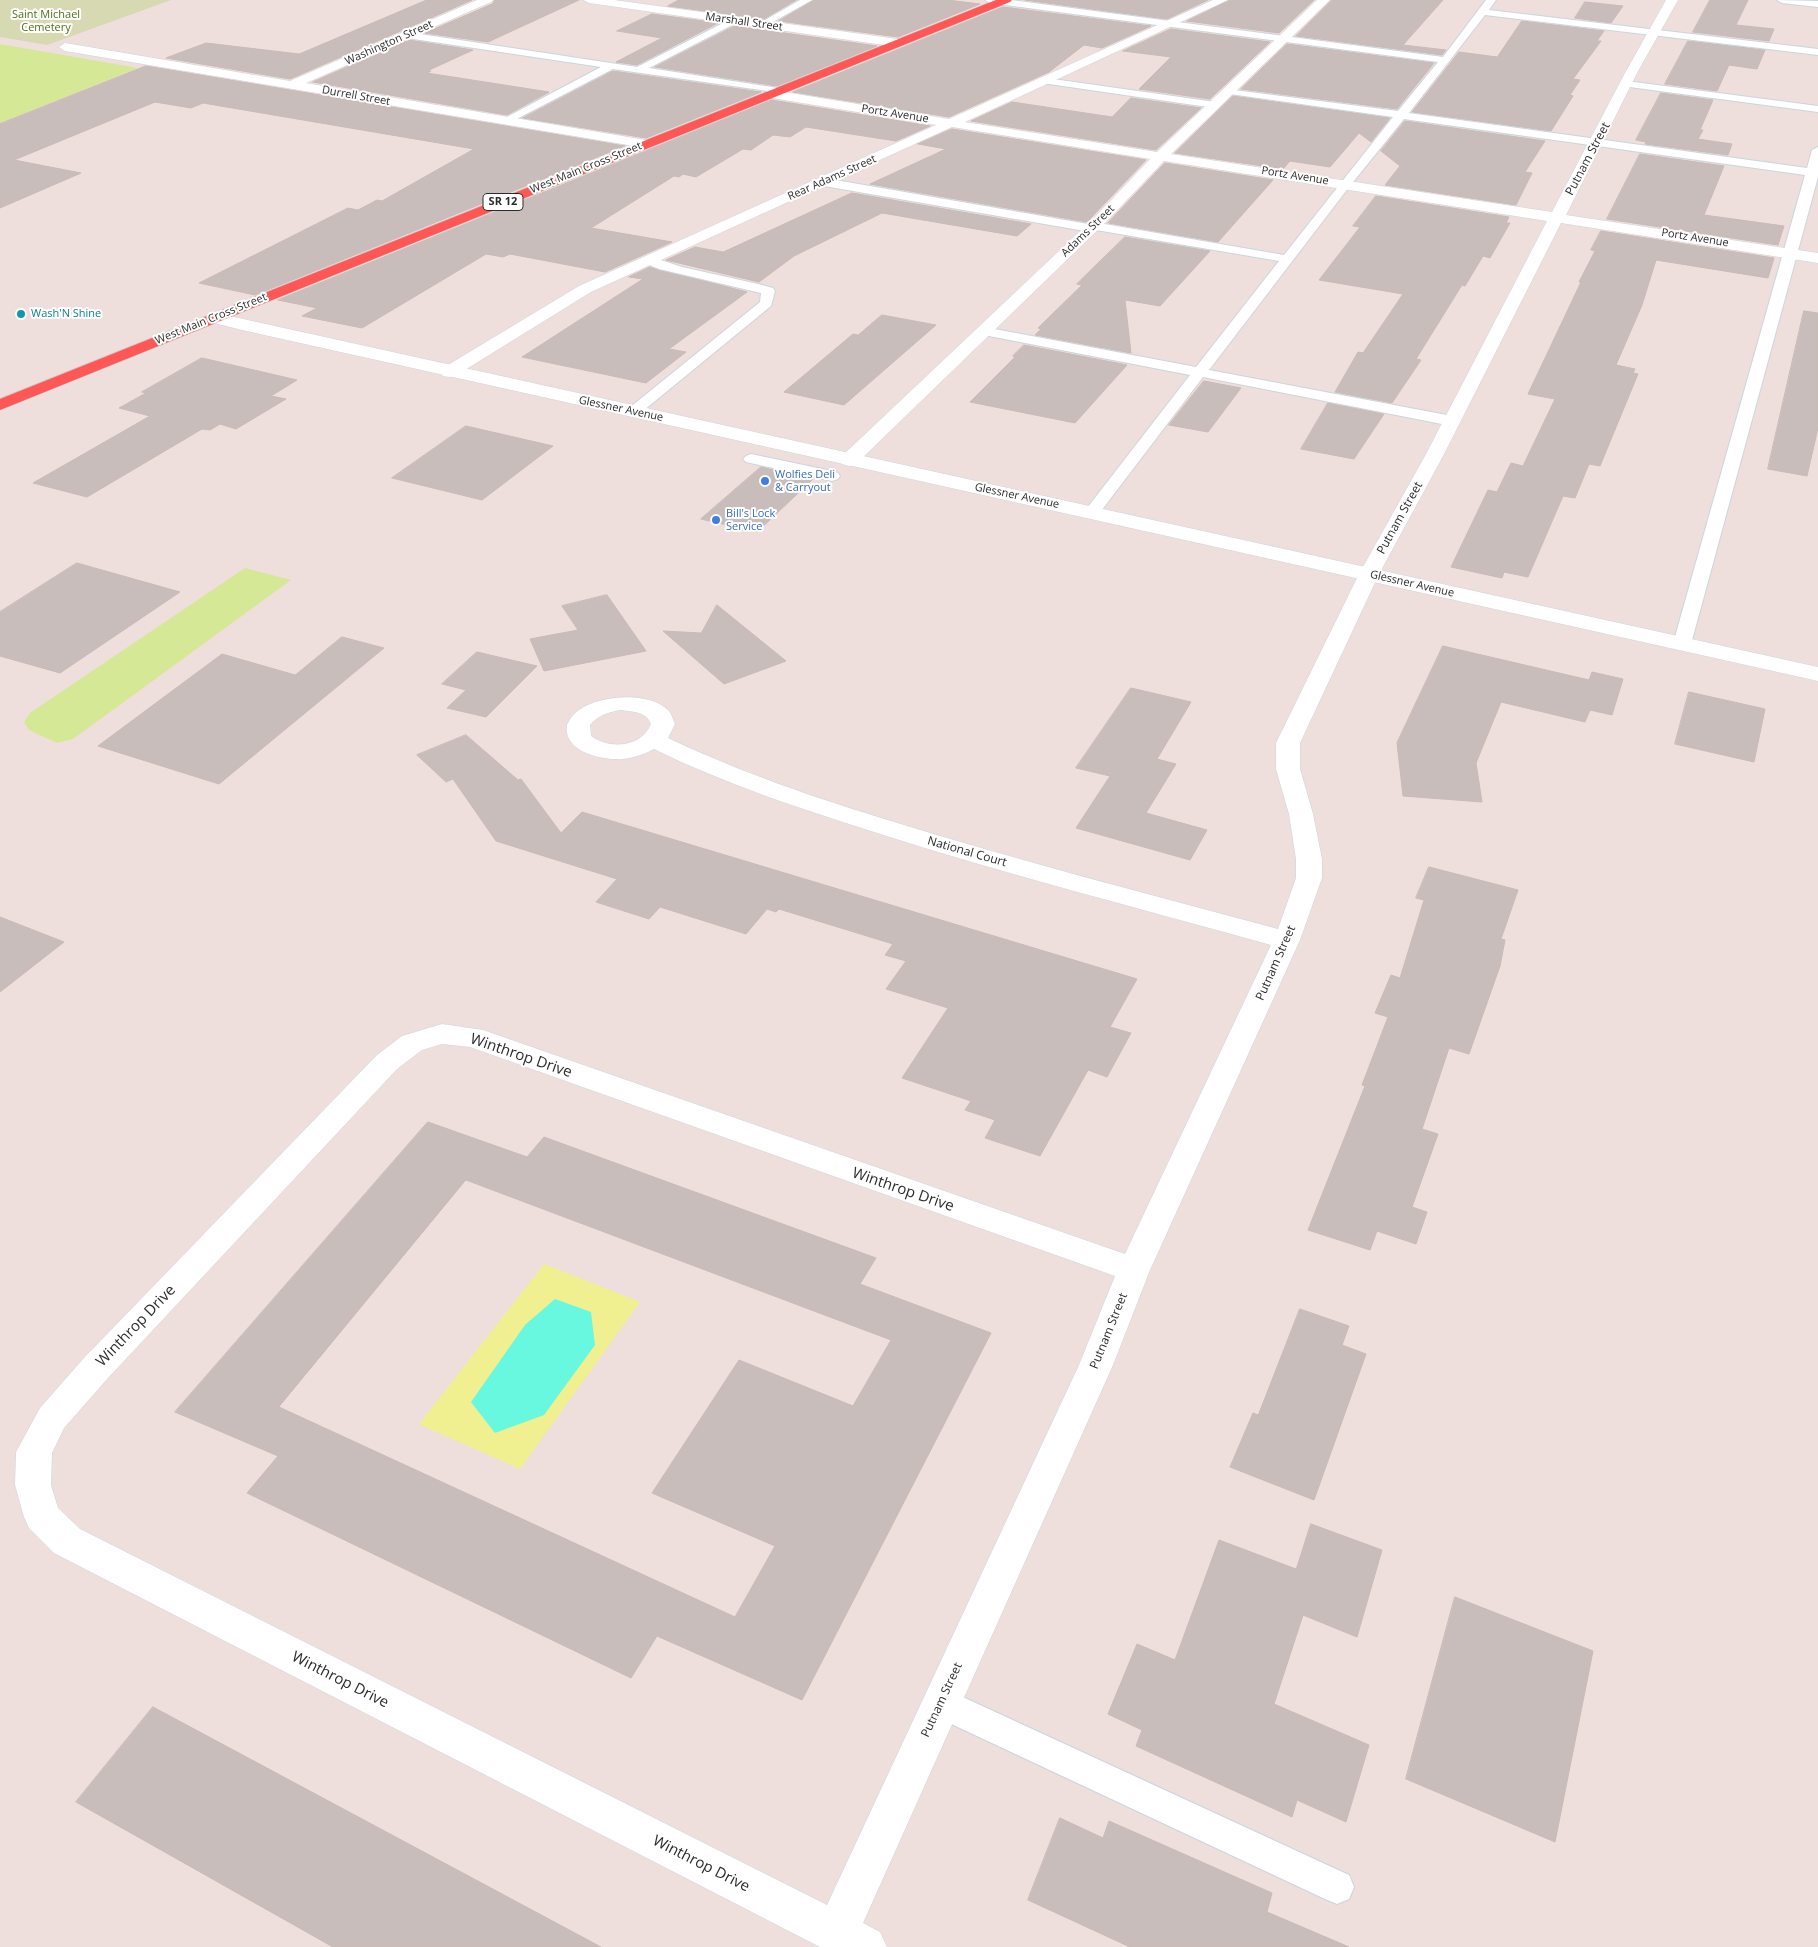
<!DOCTYPE html>
<style>
body{margin:0}
canvas{display:block;background:#eededc}
</style>
<canvas width="1818" height="1947"></canvas>
<script>
const g = document.querySelector('canvas').getContext('2d');
g.lineJoin = 'round';
function fill(path, color) { g.fillStyle = color; g.fill(path, 'evenodd'); }
function strokePath(path, color, width, dash) { g.strokeStyle = color; g.lineWidth = width; g.lineCap = dash ? 'butt' : 'round'; g.setLineDash(dash || []); g.stroke(path); }
function write(font, color, halo, rows, align = 'center') {
  g.font = font + ' "Open Sans",sans-serif'; g.lineWidth = 4; g.setLineDash([]); g.textBaseline = 'middle'; g.strokeStyle = halo; g.fillStyle = color; for (const [text, x, y, turn = 0] of rows) {
    g.save(); g.translate(x, y); g.rotate((+turn || 0) * Math.PI / 180); g.textAlign = isNaN(turn) ? turn : align; if (halo) g.strokeText(text, 0, 0); g.fillText(text, 0, 0); g.restore();
  }
}
const green = new Path2D(`
 M0,44L138,68L0,123Z
 M245,568L291,580L73,739L57,743L29,730L24,722L30,713Z`);
const cemetery = new Path2D(`
 M0,0H171L47,45L0,37Z`);
const pitch = new Path2D(`
 M544,1264L640,1302L520,1469L419,1424Z`);
const water = new Path2D(`
 M555,1299L591,1312L595,1345L544,1415L495,1433L471,1402L525,1325Z`);
const building = new Path2D(`
 M427,0H472L290,79L166,58L206,43L299,54Z
 M495,0H579L488,42L425,33L492,4Z
 M679,0H796L764,19L668,6Z
 M814,0H947L980,4L898,37L779,21Z
 M1025,0H1208L1167,19Z
 M1230,0H1314L1279,33L1187,21Z
 M1332,0H1443L1403,45L1446,50L1442,55L1296,36Z
 M1710,0H1748L1736,25L1774,29L1769,41L1693,32Z
 M1585,2L1623,6L1611,23L1575,18Z
 M1003,7L1151,26L1102,48L1084,45L1049,72L949,117L793,92Z
 M652,14L718,23L637,65L616,62L662,38L617,31Z
 M1522,21L1604,31L1597,41H1601L1573,79L1580,80L1570,95L1573,96L1551,131L1412,112L1459,52L1497,57Z
 M735,26L877,46L777,86L655,67Z
 M1171,29L1270,42L1210,99L1139,89L1171,57L1123,51Z
 M409,40L473,50L427,71H431L427,73L549,92L507,115L313,82Z
 M1688,41L1765,50L1757,69L1729,65L1717,91L1665,84Z
 M1287,44L1434,63L1397,109L1241,89Z
 M146,66L625,146L255,295L199,283L348,208L358,210L377,200L382,201L474,149L203,103L191,108L155,102L14,160L81,173L0,208V124Z
 M613,71L761,92L646,138L523,118Z
 M1661,93L1713,100L1700,130H1703L1698,139L1732,144L1728,155L1645,144L1646,142L1636,140Z
 M1233,96L1390,118L1371,142L1359,133L1330,167L1290,161L1283,169L1175,153Z
 M1131,98L1201,108L1156,150L971,121L1012,102L1112,117Z
 M772,100L930,126L896,141L806,127L790,137L773,135L751,150L743,149L696,177L683,174L679,177L674,176L591,228L672,242L605,272L510,254L503,257L486,254L362,328L302,316L317,308L278,300Z
 M1405,121L1545,141L1525,172L1532,173L1516,205L1385,185L1400,166L1381,151Z
 M952,129L1146,160L1087,222L870,184L946,149L918,144Z
 M1640,154L1724,166L1704,215L1784,226L1778,245L1607,219Z
 M1165,163L1273,180L1218,242L1108,223Z
 M852,193L1031,224L1017,236L882,213L794,256L759,282L666,260L695,247L723,252Z
 M1376,196L1509,217L1506,223H1510L1490,258L1483,256L1465,286L1462,285L1416,359L1421,360L1392,403L1335,392L1358,352L1363,353L1403,294L1319,280L1360,227L1353,226Z
 M1601,231L1774,258L1768,278L1656,260L1642,305L1616,365L1635,369L1633,373L1638,374L1600,466L1589,464L1575,498L1563,496L1528,577L1504,572L1502,578L1451,567L1488,490L1497,492L1511,463L1523,466L1555,399L1528,394L1581,282H1579L1595,251L1591,250Z
 M1125,237L1210,251L1160,306L1125,300L1131,353L1035,335L1041,329L1038,328L1082,285L1077,284Z
 M650,267L747,292L669,349L686,352L646,383L522,357L643,279L629,277Z
 M1804,311L1818,313V428L1807,476L1768,469Z
 M882,315L936,325L844,405L784,392L853,334L858,335Z
 M1024,345L1127,365L1075,423L970,402L1015,357L1013,356Z
 M202,358L297,380L271,396L286,399L236,429L220,424L210,430L202,429L87,497L33,483L150,416L119,408L146,393L142,392Z
 M1204,381L1241,388L1208,432L1169,425Z
 M1328,403L1384,414L1354,459L1301,449Z
 M466,426L553,446L482,500L392,478Z
 M761,467L813,479L757,532L701,519Z
 M77,563L180,592L60,673L0,656V612Z
 M607,595L646,651L544,671L530,639L578,630L562,606Z
 M717,605L786,661L724,684L663,631L701,633Z
 M342,637L384,648L219,784L98,746L222,654L295,675Z
 M1443,646L1589,680L1592,672L1623,679L1612,715L1590,710L1585,722L1501,702L1476,763L1482,802L1403,796L1397,743Z
 M477,652L537,666L486,717L447,708L466,690L442,684Z
 M1131,688L1191,702L1157,759L1176,764L1146,813L1207,830L1190,860L1076,828L1110,776L1076,768Z
 M1689,692L1765,709L1754,762L1675,744Z
 M466,735L518,780L521,779L561,833L582,812L1137,979L1110,1027L1131,1033L1107,1077L1088,1070L1040,1156L985,1138L995,1120L965,1110L971,1101L902,1078L948,1008L886,989L906,961L885,955L893,944L779,909L776,912L767,909L746,934L660,907L649,919L596,902L617,879L496,841L453,779L446,782L417,755Z
 M1429,867L1518,890L1501,939L1505,940L1500,966L1469,1054L1449,1048L1422,1129L1438,1134L1412,1207L1427,1212L1416,1244L1377,1231L1370,1250L1308,1230L1365,1086L1362,1085L1388,1017L1375,1013L1391,975L1400,978L1424,900L1416,898Z
 M0,917L64,942L0,992Z
 M428,1122L527,1157L544,1137L876,1258L860,1284L991,1333L802,1700L657,1636L631,1678L247,1493L278,1456L175,1412ZM466,1180L891,1340L853,1406L739,1360L652,1493L775,1546L735,1617L279,1407Z
 M1300,1309L1349,1326L1342,1345L1366,1354L1314,1500L1230,1467L1253,1413L1258,1415Z
 M1311,1524L1382,1550L1357,1637L1303,1615L1274,1704L1369,1745L1346,1822L1297,1800L1292,1817L1136,1746L1142,1730L1108,1714L1137,1644L1175,1660L1219,1540L1296,1569Z
 M1455,1597L1593,1651L1555,1842L1406,1779Z
 M153,1707L601,1947H333L76,1802Z
 M1060,1818L1103,1838L1109,1821L1272,1893L1267,1912L1349,1947H1130L1028,1900Z`);
const lane = new Path2D(`
 M800,0H812L766,26H760L758,24Z
 M985,0H1011L1443,57L1486,0H1496L1489,10L1818,49V55L1485,15L1409,113L1807,168L1812,150L1818,147V177L1691,644L1688,648L1682,649L1676,648L1673,644L1805,175L1404,119L1349,187L1209,370L1452,416L1457,418L1460,421L1457,424L1452,426L1203,377L1098,515H1086L1084,512L1190,375L984,335L977,331L979,328L984,327L1196,367L1279,261L1096,230L1091,232L824,186L818,182L820,179L824,178L1088,224L1093,222L1284,255L1393,117L1230,94L1226,93L1225,91L1226,89L1398,111L1438,62L990,3Z
 M1777,0L1818,1V7L1782,3Z
 M735,17L740,20L738,22L649,68L778,88L782,89L783,91L782,93L613,69L507,124L502,121L503,119L601,67L407,38L402,35L407,32L637,67Z
 M1046,78L1215,102L1220,105L1215,108L1042,83L1041,81L1042,79Z
 M1626,81L1818,106V112L1622,86L1621,84Z
 M649,256L682,267L758,284L773,288L775,291L771,306L638,415H628L626,412L628,409L760,302L761,293L659,269L644,263L643,260Z
 M751,454L832,471L838,473L840,476L838,479L832,481L746,462L743,459L746,456Z
 M941,1687L1349,1875L1354,1887L1349,1899L1337,1904L1325,1899L930,1714L925,1703L930,1692Z`);
const street = new Path2D(`
 M477,0H493L491,2L306,83L646,140L651,141L653,144L651,147L646,148L65,51L59,47L65,43L290,81Z
 M583,0H614L898,39L904,43L898,47L589,3Z
 M1213,0H1228L965,122L1157,152L1317,0H1330L1171,154L1552,212L1625,73L1666,0H1678L1637,73L1566,215L1818,253V263L1561,223L1443,456L1379,574L1300,743V769L1313,814L1322,859V878L1300,940L1150,1270L1113,1365L863,1923L880,1932L887,1947H820L54,1553L29,1528L24,1517L15,1485L16,1452L40,1408L84,1358L377,1055L402,1036L442,1024L483,1030L1125,1254L1271,945C1139,908 1005,874 874,832C799,808 725,784 654,749C643,755 629,760 616,759C597,759 563,750 567,725C570,719 573,714 579,710C599,695 649,691 668,710C671,713 673,719 675,724L668,738C742,773 813,797 891,821C1019,861 1149,894 1278,929L1296,878V859L1289,814L1276,769V743L1359,574L1425,456L1547,221L1164,161L1105,223L856,464L849,466L842,464L839,460L842,456L1095,217L1150,159L952,127L591,292L455,376L449,377L443,376L440,372L443,368L579,286L936,125L772,98L766,94L767,91L772,90L949,119ZM621,710C633,712 646,711 651,724C642,747 610,750 591,736L590,725C598,715 609,712 621,710ZM442,1044L470,1047L1115,1276L1079,1365L827,1905L80,1529L58,1508L51,1485L52,1453L64,1428L108,1378L397,1069L422,1050Z`);
const secondary = new Path2D(`
 M216,313L1818,667V681L242,330L210,322L208,318L210,314Z`);
const highway = new Path2D(`
 M996,0H1012L1010,2L0,410V399Z`);
const markers = [
 [21,314,5,"#0f9aa8"],
 [765,481,5,"#3f7fe0"],
 [716,520,5,"#3f7fe0"]
];
const farParknames = [
 ["Saint Michael",46,15],
 ["Cemetery",46,28]
];
const farStreetnames = [
 ["Marshall Street",744,22,8],
 ["Washington Street",389,43,-24],
 ["Durrell Street",356,96,10],
 ["Portz Avenue",895,114,9],
 ["West Main Cross Street",586,168,-22],
 ["Portz Avenue",1295,176,9],
 ["Rear Adams Street",832,178,-24],
 ["Adams Street",1088,231,-44],
 ["Portz Avenue",1695,238,9],
 ["West Main Cross Street",211,319,-22],
 ["Glessner Avenue",621,409,12],
 ["Glessner Avenue",1017,496,12],
 ["Glessner Avenue",1412,584,13]
];
const shields = [
 [503,202,40]
];
const shieldNames = [
 ["SR 12",503,202]
];
const farCulturenames = [
 ["Wash'N Shine",31,314]
];
const farShopnames = [
 ["Wolfies Deli",775,475],
 ["& Carryout",775,488],
 ["Bill's Lock",726,514],
 ["Service",726,527]
];
const streetNames = [
 ["Putnam Street",1588,159,-62],
 ["Putnam Street",1400,518,-61],
 ["National Court",967,852,16],
 ["Putnam Street",1276,963,-66],
 ["Putnam Street",1109,1331,-68],
 ["Putnam Street",942,1700,-65]
];
const nearStreetnames = [
 ["Winthrop Drive",521,1056,19],
 ["Winthrop Drive",903,1190,19],
 ["Winthrop Drive",136,1326,-46],
 ["Winthrop Drive",340,1680,27],
 ["Winthrop Drive",701,1864,27]
];
fill(green, '#d5e895');
fill(cemetery, '#d6d9b2');
fill(pitch, '#f0f090');
fill(water, '#68f7df');
fill(building, '#c9bdbb');
strokePath(building, '#c9bab5', 1);
strokePath(lane, '#cad6de', 2);
strokePath(street, '#cad6de', 1);
strokePath(secondary, '#cad6de', 1);
strokePath(highway, '#c4c4c4', 1);
fill(lane, '#fff');
fill(street, '#fff');
fill(secondary, '#fff');
fill(highway, '#ff5656');
for (const [x, y, r, color] of markers) { const dot = new Path2D(); dot.arc(x, y, r, 0, 2 * Math.PI); g.fillStyle = color; g.fill(dot); strokePath(dot, '#fff', 2); }
write('11px', '#4e6e15', '#fff', farParknames);
write('11px', '#2b2b2b', '#fff', farStreetnames);
for (const [x, y, w] of shields) { const box = new Path2D(); box.roundRect(x - w / 2, y - 8.5, w, 17, 4); g.fillStyle = '#fff'; g.fill(box); strokePath(box, '#2b2b2b', 1); }
write('bold 11px', '#2b2b2b', null, shieldNames);
write('11px', '#0d838f', '#fff', farCulturenames, 'left');
write('11px', '#366cbe', '#fff', farShopnames, 'left');
write('12px', '#2b2b2b', '#fff', streetNames);
write('15px', '#2b2b2b', '#fff', nearStreetnames);
</script>
